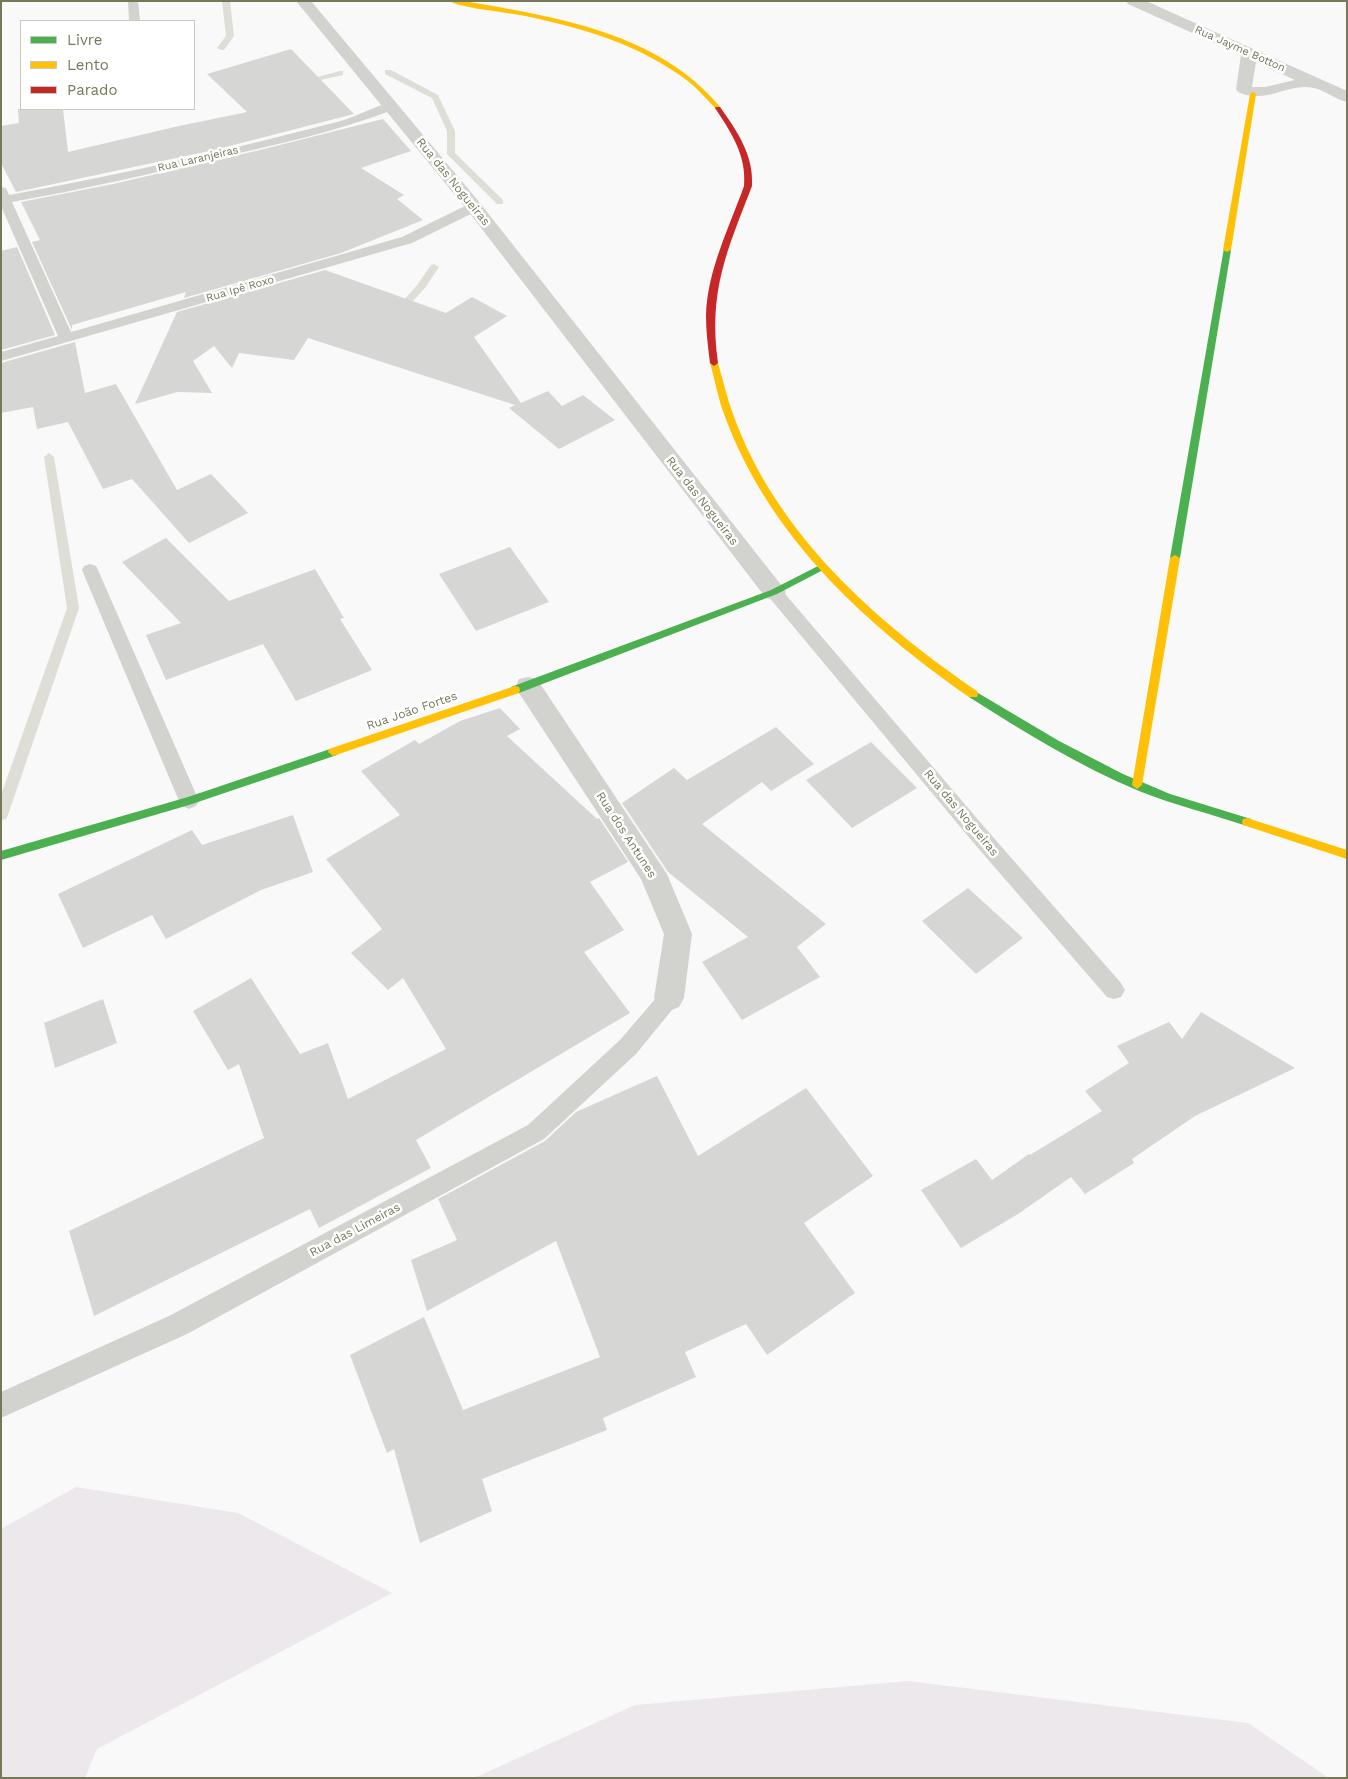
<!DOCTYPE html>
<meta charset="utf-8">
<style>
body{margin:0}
#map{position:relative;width:1348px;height:1779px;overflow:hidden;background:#f9f9f9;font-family:"Work Sans",sans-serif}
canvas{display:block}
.frame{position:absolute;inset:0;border:2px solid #77785a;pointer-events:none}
.legend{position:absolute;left:20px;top:20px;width:175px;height:90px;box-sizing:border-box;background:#fff;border:1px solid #c9c9bd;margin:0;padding:6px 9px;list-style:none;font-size:15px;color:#77785a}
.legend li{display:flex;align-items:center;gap:10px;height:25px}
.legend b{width:25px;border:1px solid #c9c9bd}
</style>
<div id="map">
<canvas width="1348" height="1779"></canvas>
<div class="frame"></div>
<ul class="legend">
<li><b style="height:6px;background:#4caf50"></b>Livre</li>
<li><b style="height:6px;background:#ffc107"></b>Lento</li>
<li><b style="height:6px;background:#c62828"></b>Parado</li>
</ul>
</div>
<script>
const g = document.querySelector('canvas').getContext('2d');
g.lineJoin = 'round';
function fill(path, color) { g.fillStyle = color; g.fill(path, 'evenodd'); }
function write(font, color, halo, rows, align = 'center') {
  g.font = font + ' "Work Sans",sans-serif'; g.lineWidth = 5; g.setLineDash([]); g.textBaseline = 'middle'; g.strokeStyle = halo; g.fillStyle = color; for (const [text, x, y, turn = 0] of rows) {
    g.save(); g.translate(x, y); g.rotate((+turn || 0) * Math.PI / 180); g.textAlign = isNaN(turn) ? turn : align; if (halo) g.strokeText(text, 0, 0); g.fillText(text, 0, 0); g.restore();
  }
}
const green = new Path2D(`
 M76,1487L238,1513L392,1593L97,1749L85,1778H1V1529Z
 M908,1681L1248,1723L1329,1778H474L635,1705Z`);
const stream = new Path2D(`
 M222,1H230L234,36L224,50H221L217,48L226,36Z
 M385,70H391L438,95L455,131V153L503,200V204H497L447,154V131L432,98L385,74Z
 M340,71H343V75L302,84L298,82Z
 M434,264L439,267L425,288L399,316H393V312L418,284L431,265Z
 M49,453L54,457L79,608L8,815L6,819L1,820V795L67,608L44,457Z`);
const building = new Path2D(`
 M291,49L354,114L214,150L16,192L1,163V126L19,123L18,109H63L68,152L179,126L247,112L207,74Z
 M383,119L411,151L361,168L404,195L397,199L423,220L341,253L184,298L186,292L72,325V330L32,242L40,240L21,202L113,184L260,150Z
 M17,247L55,335L1,350V251Z
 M325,270L446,313L472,297L507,316L474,337L521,403L548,391L562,406L583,395L615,420L559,449L509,408L515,405L308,338L294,360L239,353L232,368L214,346L193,361L212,393L177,392L135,404L177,312Z
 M75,342L85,393L116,384L177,490L211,474L248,513L189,543L132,479L103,489L68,422L37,429L33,407L1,413V363Z
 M166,538L229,601L315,569L344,618L340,619L372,670L296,701L263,644L166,680L146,635L181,623L122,562Z
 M510,547L549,602L476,631L439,574Z
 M500,708L520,729L507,736L597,819L599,818L628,862L590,882L624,930L584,952L630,1013L416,1140L431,1168L319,1228L310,1209L94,1316L69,1231L264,1138L239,1064L228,1070L193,1011L251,978L300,1054L328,1043L348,1099L446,1049L403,978L388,990L351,953L382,929L326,859L400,815L361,771L415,740L419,744L460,721Z
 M776,727L814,764L771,791L762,782L702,824L826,924L797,947L820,977L742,1020L702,962L748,937L668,872L622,803L674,768L687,780Z
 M871,742L917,788L852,828L806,780Z
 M293,815L313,872L261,890L166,939L152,915L83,948L58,894L192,830L202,845Z
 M968,888L1023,938L976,974L922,921Z
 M103,999L117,1043L55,1068L44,1023Z
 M1201,1012L1295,1068L1195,1116L1132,1159L1134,1163L1085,1194L1071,1177L1018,1214L961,1248L921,1190L976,1159L992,1180L1029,1154L1030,1155L1102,1111L1085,1091L1129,1063L1117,1046L1169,1022L1182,1039Z
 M657,1076L698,1156L806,1088L873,1176L804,1223L855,1293L767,1355L746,1324L685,1352L696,1377L603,1418L607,1430L482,1479L492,1511L420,1543L394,1449L387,1453L350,1355L424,1317L463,1410L600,1357L556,1241L427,1311L411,1260L457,1240L438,1199L545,1141L576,1112Z`);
const lane = new Path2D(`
 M128,1H138L140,21H129Z
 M391,102L397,106L395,109C336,132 275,145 213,159C146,175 80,190 12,202L71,332L402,237L469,204H479L481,207L479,210L412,243L1,361V352L58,336L1,206V187L6,188L9,195C119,175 229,150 337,122C356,117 373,107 391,102Z
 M90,564L96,566L98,570L199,801L196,806L189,809L182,806L179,801L82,570L84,566Z
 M774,586L780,588L986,829L1121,983L1125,990L1121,997L1114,999L1107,997L972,841L768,596L766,592L768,588Z
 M669,989L676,991L680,998L676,1005L636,1054L544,1139L187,1334L1,1418V1392L169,1316L528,1125L620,1040L662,991Z`);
const street = new Path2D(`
 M296,1H311L480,203L782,586L786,592L782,598L774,600L766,598L468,211Z
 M1126,1H1146L1347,91V102C1335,99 1326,91 1314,88C1288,82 1267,105 1238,92L1236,89L1241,55L1128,4ZM1256,62L1295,80L1265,87H1252Z
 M528,677L537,679L667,874L692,934L684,998L679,1007L669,1011L659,1007L654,998L664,934L641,879L519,693L516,686L519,679Z`);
const fast = new Path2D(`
 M1224,248L1231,250L1180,558L1175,561L1170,558Z
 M822,564L825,565V569L777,594L519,693H511L510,690L511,687L771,590Z
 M973,690L1059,741L1123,774L1170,794L1251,819L1252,822L1251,825L1247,826C1211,814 1174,805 1139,791C1079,766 1024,732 969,697L968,694L969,691Z
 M333,748L338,752L337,755L189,805L1,860V851L188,797Z`);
const slow = new Path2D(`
 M449,1H464C555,17 659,32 721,108L716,109C707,100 699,90 689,82C640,44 580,27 520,15C503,12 462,8 449,1Z
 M1253,92L1256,94L1231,250L1227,252L1223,250L1250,94Z
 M714,360L718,363C723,380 727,398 733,414C776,534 875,621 977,691L978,694L977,697H969C866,625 768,536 724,414C718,398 715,380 710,363Z
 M1175,555L1180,558L1142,785L1137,789L1132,785L1170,558Z
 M515,686L519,687L520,690L519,693L333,756L328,752L329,749Z
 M1247,818L1347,850V859L1243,825L1242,822L1243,819Z`);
const jam = new Path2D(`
 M716,107H720C737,131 754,155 752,186C727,251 708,291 718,363L714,366L710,363C708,347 706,332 706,316C707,271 729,228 744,186C747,156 731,132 715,108Z`);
const farStreetnames = [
 ["Rua Jayme Botton",1240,49,24],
 ["Rua Laranjeiras",198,159,-13],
 ["Rua Ipê Roxo",240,289,-16]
];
const streetNames = [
 ["Rua das Nogueiras",453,182,51],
 ["Rua das Nogueiras",702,501,52],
 ["Rua João Fortes",412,711,-19],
 ["Rua das Nogueiras",961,813,50],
 ["Rua dos Antunes",626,835,57],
 ["Rua das Limeiras",355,1230,-28]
];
fill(green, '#ede8ec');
fill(stream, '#dfded6');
fill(building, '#d6d6d4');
fill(lane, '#d2d2cf');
fill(street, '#d2d2cf');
fill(fast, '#4caf50');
fill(slow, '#ffc107');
fill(jam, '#c62828');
write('11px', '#77785a', '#fff', farStreetnames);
write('12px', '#77785a', '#fff', streetNames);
</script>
